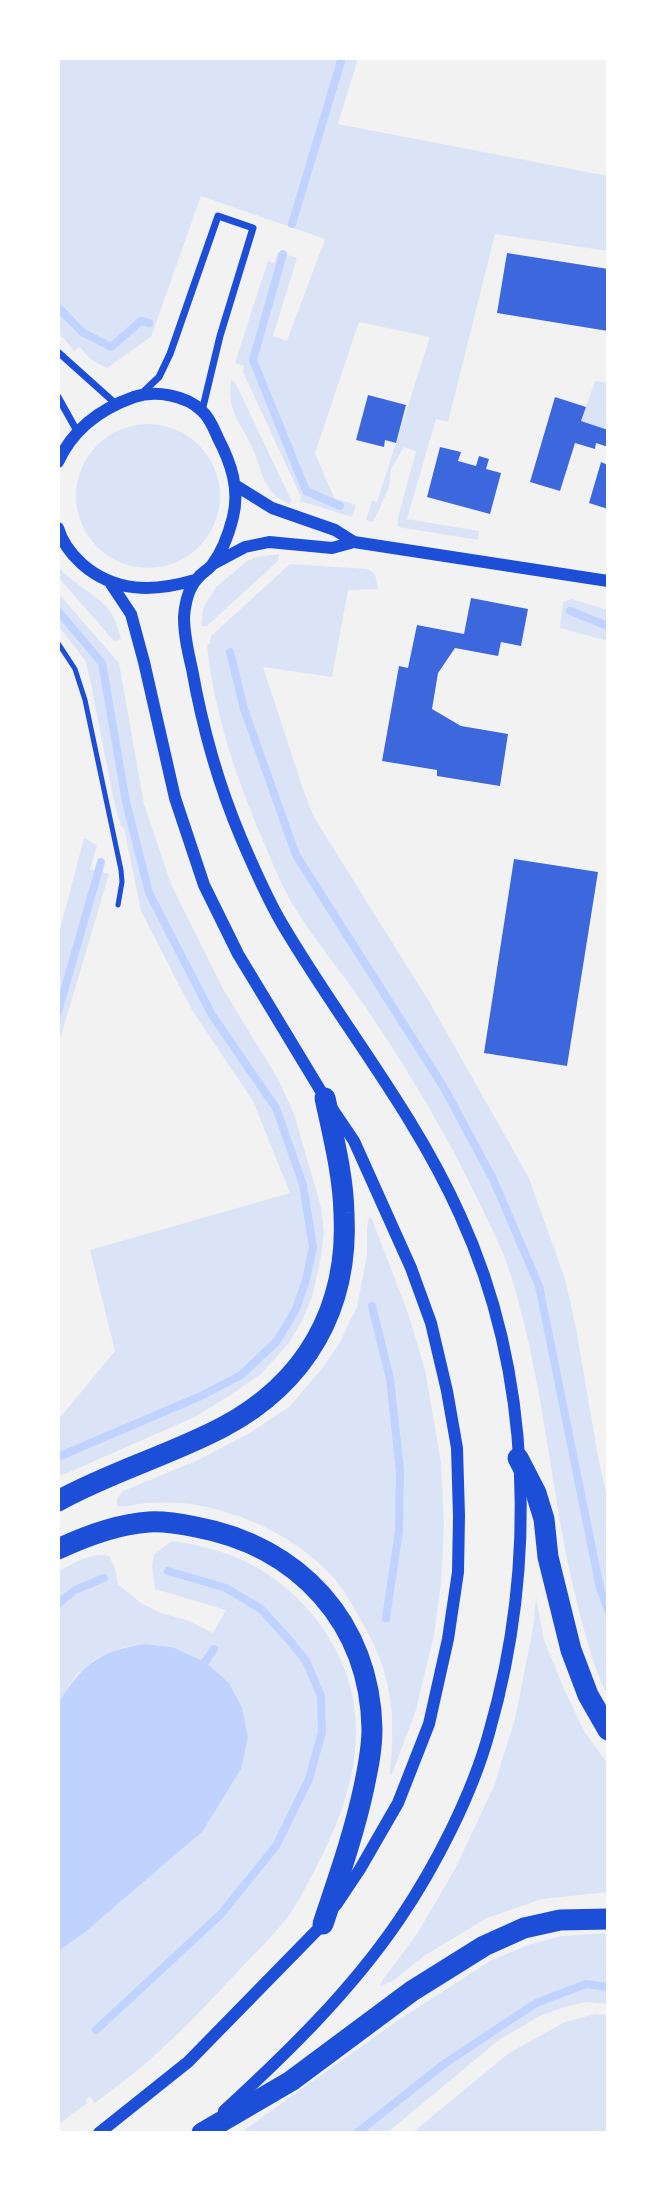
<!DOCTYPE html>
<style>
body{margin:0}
#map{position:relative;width:666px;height:2191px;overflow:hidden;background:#f2f2f2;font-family:Commissioner,sans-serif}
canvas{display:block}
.frame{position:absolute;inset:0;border:60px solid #fff;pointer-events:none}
</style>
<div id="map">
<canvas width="666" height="2191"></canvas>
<div class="frame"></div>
</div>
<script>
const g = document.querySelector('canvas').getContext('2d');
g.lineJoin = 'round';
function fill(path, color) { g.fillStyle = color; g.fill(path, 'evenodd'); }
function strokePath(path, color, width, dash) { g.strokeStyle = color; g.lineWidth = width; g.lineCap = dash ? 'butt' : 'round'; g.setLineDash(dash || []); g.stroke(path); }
const green = new Path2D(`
 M58,58H358L338,124L608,176V251L495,234L448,422L436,419L407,519L479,531L478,540L398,527V518L416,451L404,447L391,469L389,488L373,522L366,520L372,501L377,502L430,337L359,322L315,453L334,498L356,505L352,517L300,501L301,497L243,372L244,366L235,363L268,261L274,263L278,252L297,258L273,336L287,341L325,239L201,196L151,337L107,368C95,363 87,357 80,347L74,351L58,331Z
 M231,380L235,382L291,500L290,505C261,490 264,474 252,447C240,421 227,412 231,380Z
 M595,381L608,383V430L581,421Z
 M76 496a72 72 0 1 1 144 0a72 72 0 1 1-144 0Z
 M279,554L278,561L207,626H201L203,608L216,587L247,561L257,557Z
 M290,564L368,569L375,574L378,589L348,590L332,677L263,667L303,789L314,817L430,1003L529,1178L565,1279L576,1328L599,1462L608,1500V1698C590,1660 581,1618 571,1578C548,1471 541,1362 505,1258C498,1241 489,1223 481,1206C448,1137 409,1071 366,1008C342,972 312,938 290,900C280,882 272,862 264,843C237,781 214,713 207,645L210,643L211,636Z
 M58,566C73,586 103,595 114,618C117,625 119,633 121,639L114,641L58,577Z
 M58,593L119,663L144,804L171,884L223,989L278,1079L294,1114L321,1207L324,1233L320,1262L312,1297L302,1321L288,1344L261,1374L229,1396L195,1417L58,1477V1420L115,1351L90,1250L290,1193L253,1101L192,1010L141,911L124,828L121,827L113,797L89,674L85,660L58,626Z
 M572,599L608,610V641L560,628L563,602Z
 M84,838L97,845L90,869L109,874L58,1046V937Z
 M371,1217L407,1310L425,1369L441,1463L444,1525L441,1583L434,1635L416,1710L392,1774H390C392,1748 394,1724 390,1699C386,1669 374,1641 358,1615C352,1605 346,1593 338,1583C303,1541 250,1515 197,1505C182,1502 164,1502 149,1503C138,1503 128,1508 117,1506V1498L123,1491L198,1460L248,1434L290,1406L320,1371L339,1344L357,1307L367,1254V1228L368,1220Z
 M172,1541C237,1549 289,1577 326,1633C378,1712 355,1796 313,1873C306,1886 300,1899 292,1911C279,1930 259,1949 243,1966C211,2000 180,2034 145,2064C129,2078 111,2090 95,2103L90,2096L86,2100L87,2103L58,2125V1951L83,1934L202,1832L172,1647L144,1644L121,1648L97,1658L76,1675L58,1703V1572C72,1564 92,1551 109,1556L115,1568L118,1584L141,1603L161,1613L189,1621L213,1633L226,1610L155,1589L152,1566L154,1554Z
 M536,1597L544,1640L564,1689L584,1731L608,1764V1892L542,1899L487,1918L424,1956L394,1980L380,1987L382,1981L417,1934L455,1869L494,1786L515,1719L533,1628Z
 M608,1933V2004L586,2002L565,2007L540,2016L499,2040L387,2133H240L397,2021L490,1961L528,1945L562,1936Z
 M595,2014L608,2015V2133H412L509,2053L565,2022Z`);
const water = new Path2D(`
 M144,1644L172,1647L205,1662L229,1683L242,1708L248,1737L241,1769L202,1832L83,1934L58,1951V1703C83,1664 97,1652 144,1644Z`);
const stream = new Path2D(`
 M292,224L342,58
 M283,254L253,360L306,491L340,506
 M58,307L82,332L111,347L141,321L149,323
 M58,611L102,663L126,802L149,893L212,1015L276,1108L303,1185L313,1247L306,1280L296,1309L277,1341L241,1375L201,1396L58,1457
 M570,611L608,626
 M230,652L244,709L296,855L443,1086L493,1179L539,1286L600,1588L608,1610
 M58,1012L101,862
 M372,1306L390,1379L400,1471L399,1531L386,1618
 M58,1604L75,1590L104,1578
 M205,1662L214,1649
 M96,2030L221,1914L276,1846L309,1779L322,1732L321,1696L306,1661L291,1642L261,1609L226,1588L168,1571
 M357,2133L444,2064L536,2003L586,1984L608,1987`);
const building = new Path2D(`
 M507,253L608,269V331L497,313Z
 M368,395L406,405L396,443L385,440L384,447L356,440Z
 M555,397L586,407L581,421L608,430V447L596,443L595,449L575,443L560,491L530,482Z
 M440,447L461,452L458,461L476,466L479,456L489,459L486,469L501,473L490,514L427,497Z
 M601,462L608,465V509L589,503Z
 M471,598L528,609L521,646L501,642L498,656L455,648L438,673L432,709L461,726L508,734L500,786L437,776V770L382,761L399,666L408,668L417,625L464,634Z
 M514,859L598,872L567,1066L484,1053Z`);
const service = new Path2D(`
 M58,643L75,669L85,700L121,870L122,882L118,905`);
const minor = new Path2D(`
 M58,352L116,404
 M141,394L159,377L170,354L218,216L253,228L220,336L202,411
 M58,397L77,431`);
const tertiary = new Path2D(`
 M58,462C73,429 100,409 134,397C155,390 186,395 202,411C210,418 214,429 218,438C231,463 240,489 233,517C229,533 222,552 212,565C207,571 202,572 197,579C188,589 185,604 184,617C184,635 188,652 192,669C202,725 219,786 241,838C253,866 266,896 281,922C339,1021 413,1110 460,1215C533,1374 537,1566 489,1733C472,1795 435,1867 399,1920C350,1992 288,2052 224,2111
 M235,485L272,508L335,530L354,542
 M58,528C62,542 71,554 82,564C115,593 154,592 195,580
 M213,564L245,547L269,542L332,548L354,542L608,581
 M111,584L131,614L144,662L175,798L204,885L238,954L325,1098L354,1141L411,1268L431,1323L447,1391L457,1448L459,1516L458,1572L448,1639L429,1724L398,1803L360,1869L336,1905
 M99,2133L188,2062L326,1921`);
const motorway = new Path2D(`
 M518,1458L536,1493L544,1519L548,1557L571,1650L588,1695L608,1730
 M58,1501C110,1472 170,1455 223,1427C306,1383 349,1308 344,1213C343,1174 333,1136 325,1098
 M58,1549C86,1536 117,1524 149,1522C165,1521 181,1524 196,1527C299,1546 370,1623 372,1729C372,1749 368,1768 364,1787C354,1834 338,1879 323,1924
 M202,2133L291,2081L412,1991L484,1946L524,1928L560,1920L608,1919`);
fill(green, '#dbe4f7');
fill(water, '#bfd3fe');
strokePath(stream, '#bfd3fe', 8);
fill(building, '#3d67dc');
strokePath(service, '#1d4ed8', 5);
strokePath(minor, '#1d4ed8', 7);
strokePath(tertiary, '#1d4ed8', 12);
strokePath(motorway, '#1d4ed8', 21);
</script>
